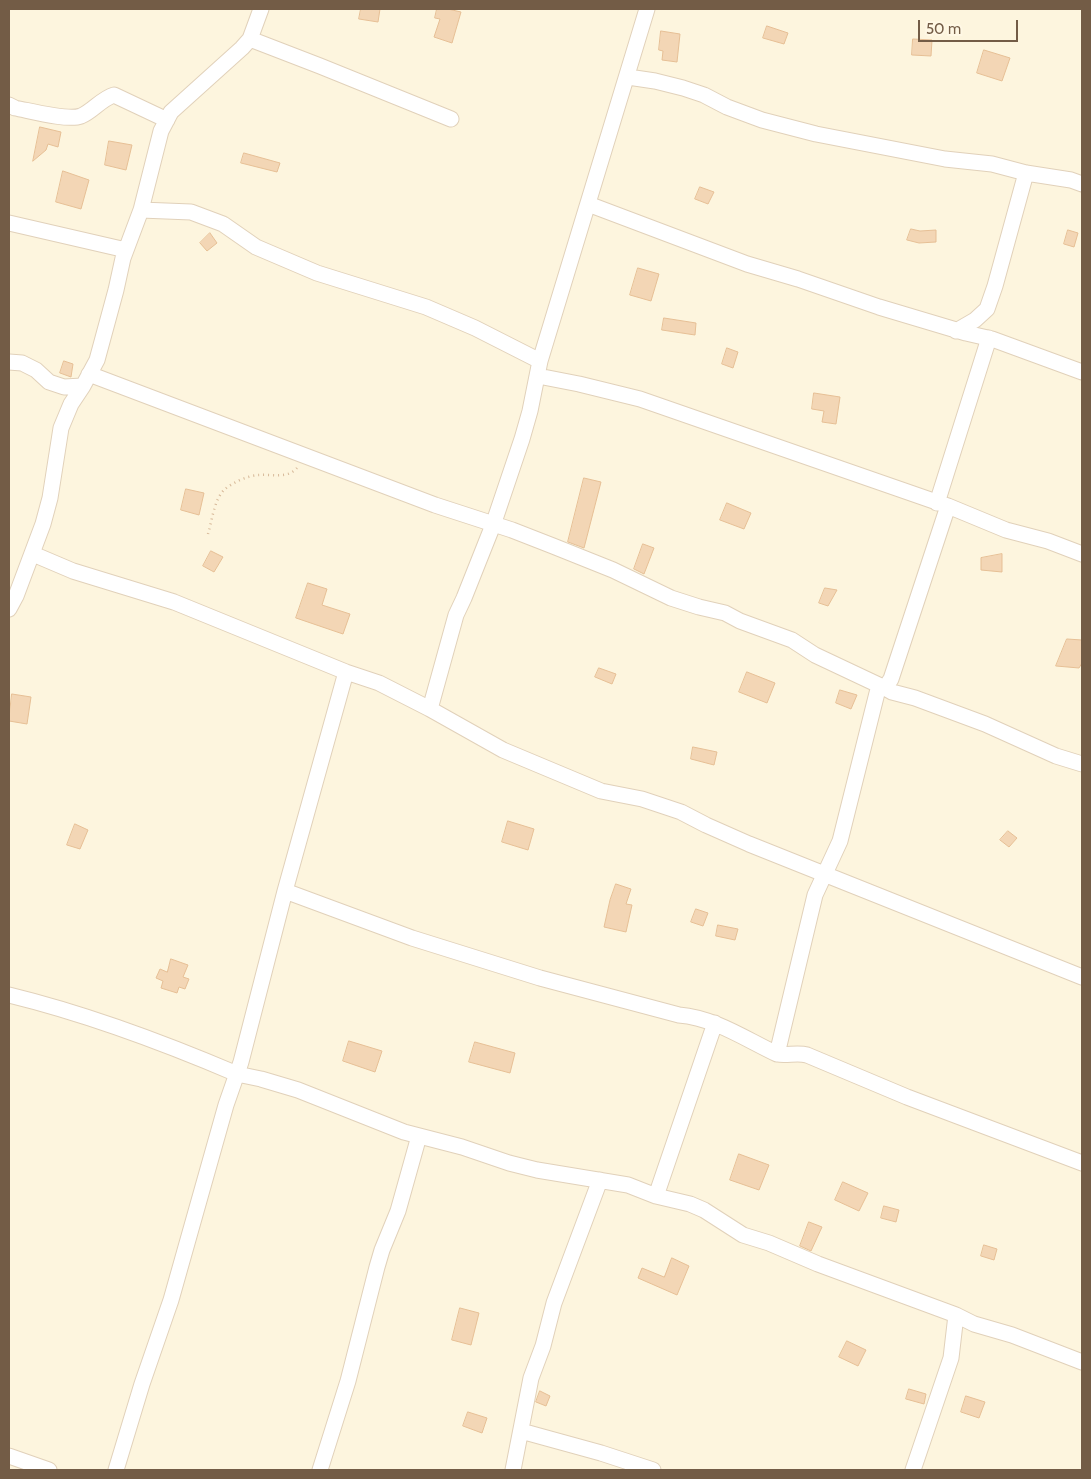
<!DOCTYPE html>
<style>
body{margin:0}
#map{position:relative;width:1091px;height:1479px;overflow:hidden;background:#fdf5de;font-family:Cabin,sans-serif}
canvas{display:block}
.frame{position:absolute;inset:0;border:10px solid #735c46;pointer-events:none}
.scale{position:absolute;left:918px;top:20px;width:100px;height:22px;box-sizing:border-box;border:2px solid #735c46;border-top:0;padding-left:6px;font-size:15px;line-height:18px;white-space:nowrap;color:#735c46;-webkit-text-stroke:4px #fff8e5;paint-order:stroke}
</style>
<div id="map">
<canvas width="1091" height="1479"></canvas>
<div class="frame"></div>
<div class="scale">50 m</div>
</div>
<script>
const g = document.querySelector('canvas').getContext('2d');
g.lineJoin = 'round';
function fill(path, color) { g.fillStyle = color; g.fill(path, 'evenodd'); }
function strokePath(path, color, width, dash) { g.strokeStyle = color; g.lineWidth = width; g.lineCap = dash ? 'butt' : 'round'; g.setLineDash(dash || []); g.stroke(path); }
const building = new Path2D(`
 M361,9H380L378,22L359,19Z
 M437,9H448L461,12L452,43L434,37L440,19L435,18Z
 M767,26L788,33L784,44L763,38Z
 M661,31L680,34L677,62L662,60L663,51L659,50Z
 M913,39L932,40L931,56L912,55Z
 M984,50L1010,58L1002,81L977,73Z
 M40,127L61,132L58,147L48,144L46,150L33,161Z
 M109,141L132,145L126,170L105,165Z
 M244,153L280,163L277,172L241,163Z
 M63,171L89,180L81,209L56,202Z
 M700,187L714,192L708,204L695,199Z
 M911,229L920,231L936,230V242L919,243L907,240Z
 M1068,230L1078,233L1074,247L1064,244Z
 M210,233L217,243L207,251L200,243Z
 M638,268L659,274L651,301L630,295Z
 M664,318L696,323L695,335L662,330Z
 M727,348L738,352L733,368L722,364Z
 M64,361L73,364L71,377L60,373Z
 M814,393L840,397L836,424L822,422L824,411L812,409Z
 M584,478L601,482L584,548L568,542Z
 M186,489L204,493L199,515L181,510Z
 M727,503L751,513L744,529L720,520Z
 M643,544L654,548L644,574L634,569Z
 M211,551L223,557L214,572L203,566Z
 M1002,554V572L981,570V558Z
 M308,583L327,589L322,605L350,614L343,634L296,618Z
 M825,588L837,590L828,606L819,603Z
 M1067,639L1082,640V663L1079,668L1056,666Z
 M599,668L616,674L612,684L595,677Z
 M747,672L775,683L767,703L739,692Z
 M840,690L857,695L851,709L836,703Z
 M12,694L31,697L27,724L9,721Z
 M693,747L717,752L714,765L691,759Z
 M508,821L534,829L528,850L502,842Z
 M75,824L88,830L80,849L67,845Z
 M1008,831L1017,838L1009,847L1000,840Z
 M616,884L631,889L626,904L632,905L626,932L604,927L610,900Z
 M696,909L708,913L703,926L691,922Z
 M718,925L738,929L735,940L716,936Z
 M171,959L188,965L183,977L189,979L185,989L179,987L177,993L161,988L163,981L156,978L160,969L167,972Z
 M349,1041L382,1051L375,1072L343,1061Z
 M475,1042L515,1053L510,1073L469,1062Z
 M739,1154L769,1165L759,1190L730,1180Z
 M843,1182L868,1193L859,1211L835,1200Z
 M884,1206L899,1210L896,1222L881,1218Z
 M809,1222L822,1227L811,1251L800,1246Z
 M984,1245L997,1249L994,1260L981,1256Z
 M672,1258L689,1266L677,1295L638,1278L642,1268L664,1277Z
 M460,1308L479,1313L471,1345L452,1340Z
 M847,1341L866,1350L858,1366L839,1357Z
 M909,1389L926,1394L924,1404L906,1399Z
 M540,1391L550,1396L546,1406L536,1402Z
 M966,1396L985,1402L979,1418L961,1412Z
 M468,1412L487,1418L482,1433L463,1426Z`);
const path = new Path2D(`
 M208,534C212,521 214,500 224,490C233,482 249,475 260,475C273,474 287,479 297,468`);
const street = new Path2D(`
 M250,39L320,66L451,119
 M628,77L655,81L683,88L704,95L727,107L762,120L816,134L945,159L992,164L1026,173L1071,180L1082,184
 M9,105L15,108C31,111 68,121 81,116C93,111 101,99 114,95L167,120
 M588,204L747,264L798,279L879,307L966,333L992,339L1082,372
 M141,210L191,212L223,224L256,247L317,273L426,307L475,328L540,361
 M9,223L126,250
 M956,331L975,320L987,309L995,286L1026,173
 M9,362L22,363L36,370L49,382L64,387L83,386
 M89,374L435,505L512,530L553,546L613,570L671,598L699,607L725,613L740,621L792,640L815,655L885,688
 M538,376L579,384L640,399L948,506L1006,530L1048,541L1082,554
 M937,503L989,338
 M948,506L891,679L885,688L892,692L915,698L985,724L1056,756L1082,764
 M33,554L73,571L174,602L346,672L379,683L430,709L503,750L601,791L642,799L681,812L706,825L749,844L1082,977
 M9,609L16,596L43,524L50,498L61,428L71,404L83,386L97,360L116,290L123,258L141,210L161,131L171,112L242,48L250,39L261,9
 M430,709L456,615L464,598L493,525L522,439L530,411L540,361L647,9
 M285,891L412,938L540,978L679,1015C715,1018 745,1039 777,1054C787,1056 797,1052 807,1055L907,1097L1082,1163
 M9,995C87,1014 162,1042 237,1074L261,1079L298,1090L404,1132L462,1147L509,1163L537,1170L628,1185L656,1196L690,1204L704,1210L743,1235L769,1243L818,1264L956,1315L974,1324L1012,1335L1082,1362
 M777,1054L815,895L840,841L879,685
 M656,1196L715,1023
 M521,1431L601,1453L653,1470
 M9,1456L49,1470
 M116,1470L142,1384L171,1300L226,1105L241,1062L285,891L346,672
 M320,1470L348,1381L377,1267L382,1250L398,1211L419,1136
 M513,1470L531,1378L543,1346L554,1303L600,1180
 M913,1470L951,1358L956,1315`);
fill(building, '#f3d6b5');
strokePath(building, '#e6bf95', 1);
strokePath(street, '#e1d1ba', 17);
strokePath(path, '#d7b999', 2.5, [1, 4]);
strokePath(street, '#fff', 15);
</script>
